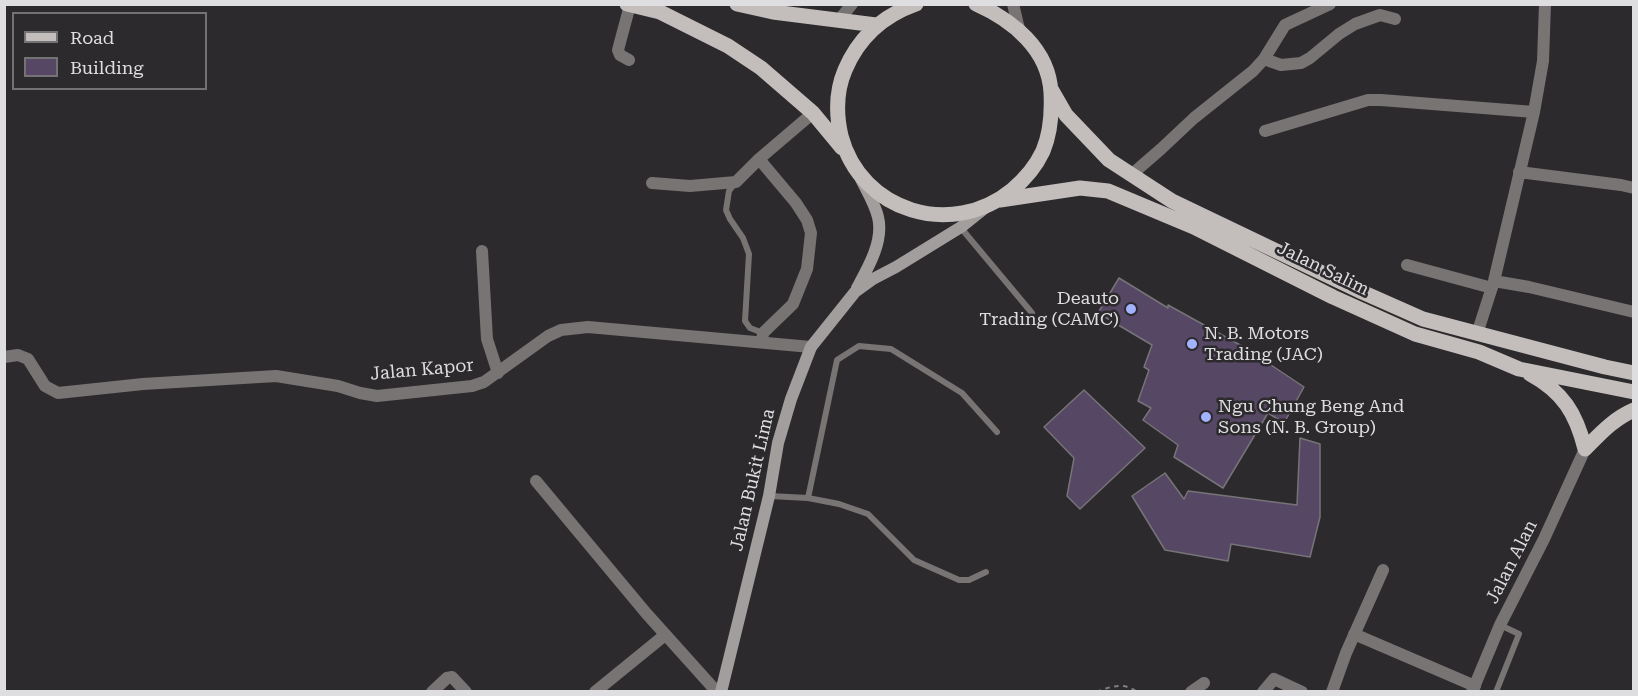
<!DOCTYPE html>
<style>
body{margin:0}
#map{position:relative;width:1638px;height:696px;overflow:hidden;background:#2c2a2d;font-family:"Roboto Serif",serif}
canvas{display:block}
.frame{position:absolute;inset:0;border:6px solid #dedddf;pointer-events:none}
.legend{position:absolute;left:12px;top:12px;width:195px;height:78px;box-sizing:border-box;background:#2c2a2d;border:2px solid #737274;margin:0;padding:8px 10px;list-style:none;font-size:18px;color:#dedddf}
.legend li{display:flex;align-items:center;gap:12px;height:30px}
.legend b{width:30px;border:2px solid #737274}
</style>
<div id="map">
<canvas width="1638" height="696"></canvas>
<div class="frame"></div>
<ul class="legend">
<li><b style="height:8px;background:#c3bebc"></b>Road</li>
<li><b style="height:16px;background:#564764"></b>Building</li>
</ul>
</div>
<script>
const g = document.querySelector('canvas').getContext('2d');
g.lineJoin = 'round';
function fill(path, color) { g.fillStyle = color; g.fill(path, 'evenodd'); }
function strokePath(path, color, width, dash) { g.strokeStyle = color; g.lineWidth = width; g.lineCap = dash ? 'butt' : 'round'; g.setLineDash(dash || []); g.stroke(path); }
function write(font, color, halo, rows, align = 'center') {
  g.font = font + ' "Roboto Serif",serif'; g.lineWidth = 5; g.setLineDash([]); g.textBaseline = 'middle'; g.strokeStyle = halo; g.fillStyle = color; for (const [text, x, y, turn = 0] of rows) {
    g.save(); g.translate(x, y); g.rotate((+turn || 0) * Math.PI / 180); g.textAlign = isNaN(turn) ? turn : align; if (halo) g.strokeText(text, 0, 0); g.fillText(text, 0, 0); g.restore();
  }
}
const building = new Path2D(`
 M1119,278L1168,308V305L1269,361L1268,363L1304,387L1284,423L1268,413L1223,488L1174,457L1178,445L1143,420L1151,408L1138,401L1149,370L1144,367L1152,345L1098,313Z
 M1084,390L1145,448L1080,509L1067,496L1074,458L1044,427Z
 M1300,438L1320,444V517L1310,557L1231,544L1228,561L1165,550L1132,496L1165,473L1184,499L1188,491L1297,505Z`);
const path = new Path2D(`
 M1097,692C1111,686 1124,682 1137,692`);
const service = new Path2D(`
 M736,182L729,191L726,210L730,219L743,238L749,254L745,321L750,328L763,333
 M961,228L1032,313
 M770,496L808,498L839,504L868,514L914,560L959,580H969L986,572
 M808,498L837,360L859,346L891,349L962,393L997,432
 M1496,692L1519,634L1500,625`);
const minor = new Path2D(`
 M1013,4L1019,29
 M840,19L852,4
 M1264,59L1281,65L1301,63L1310,58L1339,34L1355,24L1380,15L1395,19
 M629,60L620,55L618,50L630,5
 M1265,131L1368,100H1381L1534,112
 M759,159L796,203L807,220L811,233L807,269L793,304L763,333L762,342
 M1519,172L1621,185L1634,188
 M1131,175L1161,149L1194,118L1253,71L1264,59L1285,25L1330,4
 M652,183L690,186L736,182L759,159L813,113
 M482,251L487,339L498,373
 M1407,265L1492,288
 M1494,281L1529,287L1634,312
 M1477,334L1494,281L1534,112L1543,61L1545,4
 M4,357L18,355L28,359L45,386L58,393L143,384L276,376L338,386L360,393L377,396L472,386L484,382L548,336L561,330L588,327L811,347
 M536,481L646,613L717,692
 M1354,634L1475,686
 M432,692L447,678L452,677L466,692
 M595,692L665,635
 M1191,692L1204,683
 M1263,692L1274,679L1302,692
 M1332,692L1346,653L1383,570`);
const tertiary = new Path2D(`
 M1472,692L1500,625L1544,539L1585,449`);
const secondary = new Path2D(`
 M857,288C868,268 884,241 878,217C875,204 867,191 861,179
 M721,692L769,496L778,443L791,399L811,347L855,292L873,279L896,267L961,227L986,207`);
const primary = new Path2D(`
 M627,4L660,12L728,46L761,68L813,113L842,148
 M737,4L773,12L876,25
 M916,4C882,16 859,37 845,70C836,91 836,114 841,136C861,212 952,239 1012,190C1024,180 1036,166 1043,151C1051,132 1052,113 1051,93C1049,49 1012,20 976,4
 M1051,89L1066,115L1109,160L1172,201L1362,292L1423,319L1605,367L1634,373
 M1000,200L1080,188L1108,191L1194,227L1333,297L1415,334L1479,352L1519,369L1634,392
 M1530,374C1563,392 1576,413 1585,449C1600,434 1613,419 1634,410`);
const markers = [
 [1131,309,6,"#a3b2fd"],
 [1192,344,6,"#a3b2fd"],
 [1206,417,6,"#a3b2fd"]
];
const streetNames = [
 ["Jalan Salim",1323,269,26],
 ["Jalan Kapor",422,370,-5],
 ["Jalan Bukit Lima",753,480,-77],
 ["Jalan Alan",1512,562,-63]
];
const poiNames = [
 ["Deauto",1119,299,"right"],
 ["Trading (CAMC)",1119,320,"right"],
 ["N. B. Motors",1204,334],
 ["Trading (JAC)",1204,355],
 ["Ngu Chung Beng And",1218,407],
 ["Sons (N. B. Group)",1218,428]
];
fill(building, '#564764');
strokePath(building, '#767478', 1.5);
strokePath(path, '#817f82', 2, [4.5, 4.5]);
strokePath(service, '#777473', 6);
strokePath(minor, '#777473', 12);
strokePath(tertiary, '#777473', 12);
strokePath(secondary, '#a29e9d', 12);
strokePath(primary, '#c3bebc', 15);
for (const [x, y, r, color] of markers) { const dot = new Path2D(); dot.arc(x, y, r, 0, 2 * Math.PI); g.fillStyle = color; g.fill(dot); strokePath(dot, '#2c2a2d', 2); }
write('18px', '#dedddf', '#2c2a2d', streetNames);
write('18px', '#dedddf', '#2c2a2d', poiNames, 'left');
</script>
